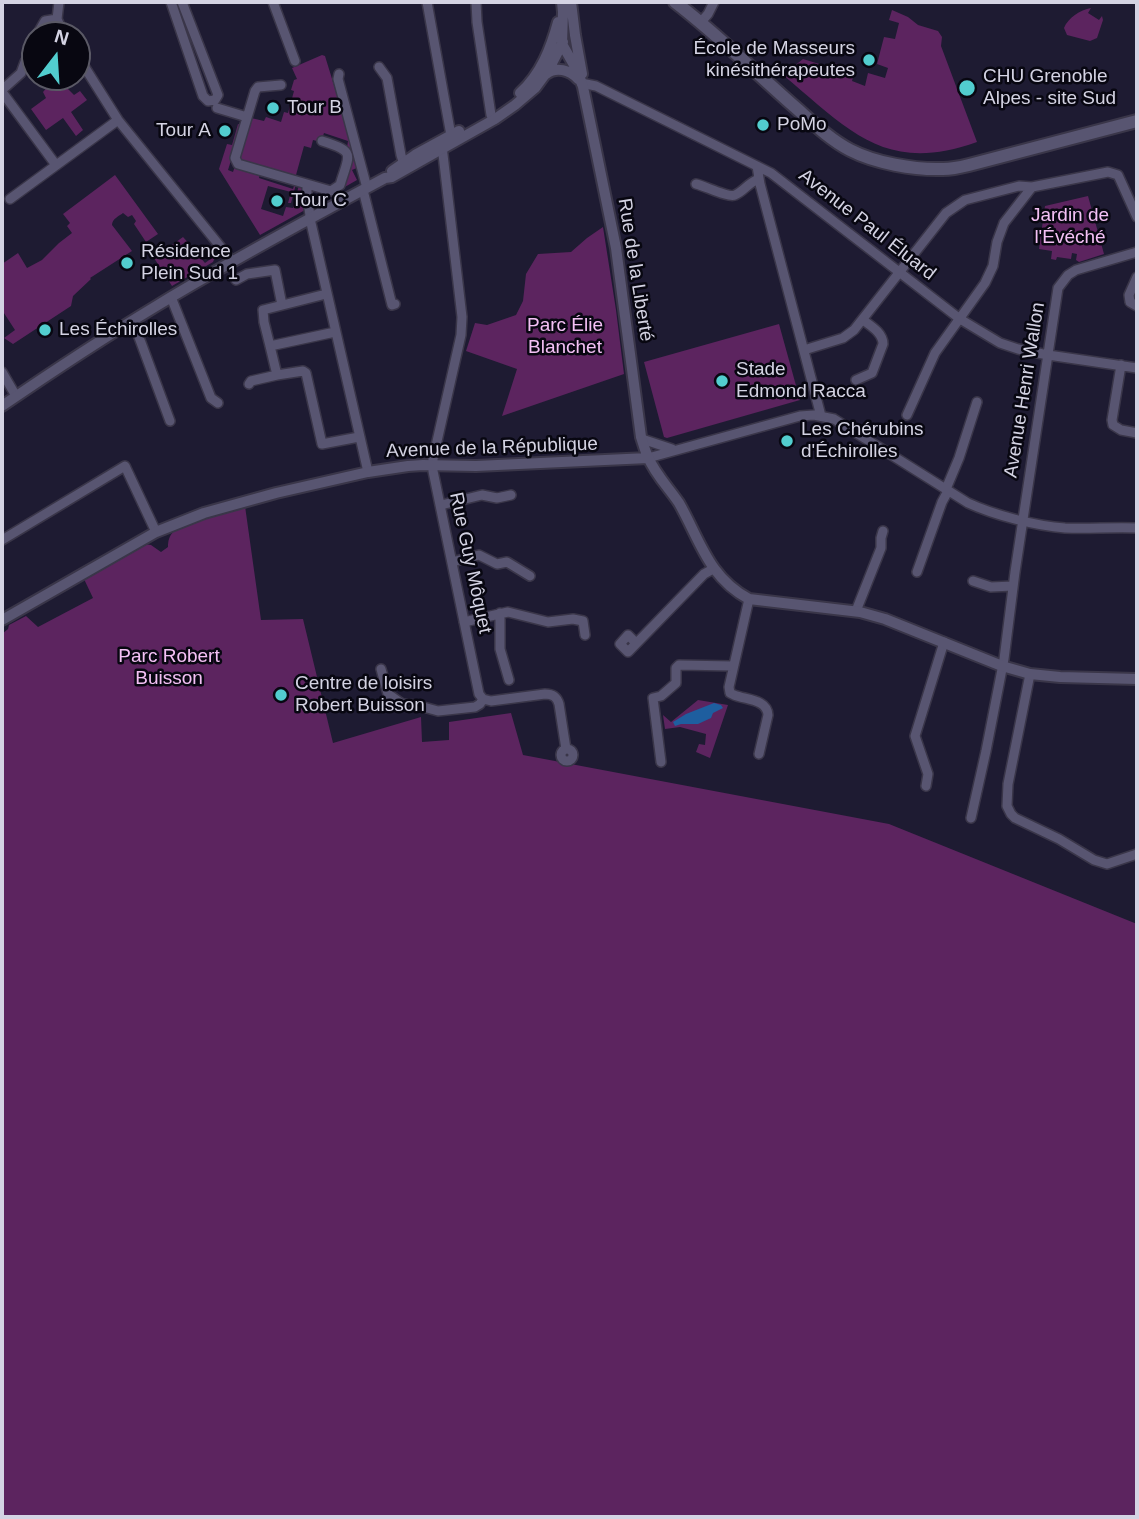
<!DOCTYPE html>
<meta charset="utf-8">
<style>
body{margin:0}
#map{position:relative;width:1139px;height:1519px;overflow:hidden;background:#1e1b32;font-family:Arial,sans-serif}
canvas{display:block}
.frame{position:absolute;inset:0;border:4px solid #d4d3e3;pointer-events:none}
.north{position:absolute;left:21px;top:21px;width:70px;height:70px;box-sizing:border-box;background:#080711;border:2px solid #5a5965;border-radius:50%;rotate:17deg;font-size:19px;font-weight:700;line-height:28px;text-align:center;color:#d4d3e3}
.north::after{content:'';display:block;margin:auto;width:24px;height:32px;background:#52cdcf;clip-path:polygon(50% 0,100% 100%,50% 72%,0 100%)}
</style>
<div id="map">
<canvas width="1139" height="1519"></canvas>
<div class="frame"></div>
<div class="north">N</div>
</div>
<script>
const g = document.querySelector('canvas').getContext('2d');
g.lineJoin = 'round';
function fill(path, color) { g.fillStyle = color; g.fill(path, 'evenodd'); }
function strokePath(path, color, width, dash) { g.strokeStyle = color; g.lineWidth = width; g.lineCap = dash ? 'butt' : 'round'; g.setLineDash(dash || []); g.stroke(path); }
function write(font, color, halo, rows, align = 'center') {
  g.font = font + ' Arial,sans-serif'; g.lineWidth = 5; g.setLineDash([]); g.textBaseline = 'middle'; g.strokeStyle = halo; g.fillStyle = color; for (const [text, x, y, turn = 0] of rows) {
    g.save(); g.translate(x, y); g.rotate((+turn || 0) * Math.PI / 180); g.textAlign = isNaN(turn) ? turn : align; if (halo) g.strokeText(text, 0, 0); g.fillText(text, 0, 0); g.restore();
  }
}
const green = new Path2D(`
 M1091,8L1088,13L1099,20L1102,16L1103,20L1097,38L1090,41L1067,35L1064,28C1068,18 1080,10 1091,8Z
 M892,10L908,17L918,25L938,31L942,37L941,46L977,142C885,175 849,130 783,75L803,59L829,67L831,62L855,70L852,81L865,86L868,73L885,78L888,68L877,64L884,37L895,39L899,23L889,20Z
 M322,55L325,56L359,167L352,170L357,180L343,188L341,186L348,141L324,133L321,142L313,140L311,148L304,146L296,175L295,176L241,160L239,157L251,118L264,121L266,117L281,122L284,112L288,113L294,91L291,90L294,80L297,79L292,68Z
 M56,77L74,95L80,91L87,100L71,112L83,130L76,136L63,118L46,130L31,109L46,98L43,92Z
 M238,124L242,125L228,170L233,172L235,166L260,173L259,178L293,189L295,183L296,184L291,203H288L291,192L268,186L261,209L283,216L286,207L293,208L299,185L302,188L305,210L260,235L219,169L227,144L232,145Z
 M115,175L158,234L146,242L134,224L136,221L132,215L128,217L123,213C119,216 112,219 112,225L132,251L90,278L91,279L73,296L71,306L13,344L4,338L15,330L2,310V264L18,253L27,268L42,260L59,243L72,233L67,226L70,223L63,214Z
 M1088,196L1104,254L1079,262L1076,260L1077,254L1072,253L1071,259L1057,257L1056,260L1051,259L1052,251L1039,249L1045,206Z
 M603,227L616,310L624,374L502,416L517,369L466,351L475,323L487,325L516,315L523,301L526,274L538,254L571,252L587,238Z
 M183,237L193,248L191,250L184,243L176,249L182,258L184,257L186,259L195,251L205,263L216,255L213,262L172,286L154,258Z
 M779,324L800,400L667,438L664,437L644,362Z
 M245,506L261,620L303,619L333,743L421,717L422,742L449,740V722L511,713L523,755L889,824L1137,924V1517H2V634L8,629L9,625L26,616L38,627L93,598L84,579L143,544L151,545L161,552L168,547C168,541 169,536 174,531C189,517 225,512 245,506Z
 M698,700L728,705L710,758L696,752L699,744L705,745L706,734L680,727L665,729L663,715L671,722Z`);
const water = new Path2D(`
 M714,703L721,705L723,708L713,713L711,718L698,724H681L675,726L673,722L686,714Z`);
const minor = new Path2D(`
 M59,2L57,19L64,35
 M171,2L203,96L208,101L215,100L218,95L182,2
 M273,2L295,61
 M427,2L452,141
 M476,2L477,22L491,115L495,119
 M701,22L708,14L714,2
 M37,35L45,21L57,19
 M77,55L118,120L232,261
 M379,67L387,78L401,155L405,168
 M339,74L338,79L367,188
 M581,83L596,86L771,173L960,319L1000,343L1018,349L1048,355L1137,368
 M281,85L258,87L255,91L235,158L238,164L331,191L340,185C349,154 357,152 322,141
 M2,90L21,73L25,62
 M2,92L56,165
 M217,108L247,117
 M442,146L462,317L461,335L433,459V471L479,694L483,699L491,701L545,694C553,694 557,697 559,704L566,749
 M757,166L760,184L821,416
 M696,184C705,186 729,198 735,195C744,191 749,182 759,179
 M307,185V194L311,223L368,472
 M363,190L392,305L395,304
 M10,199L118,120
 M1137,277L1129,295L1130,302L1137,306
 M236,280L247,274L275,270L282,305
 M171,297L211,398L218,403
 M133,321L170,421
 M335,332L270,346L277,375L303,371L306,373L322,444L359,437
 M270,346L264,322L263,310L326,294
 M804,350L843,338L854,330L946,213L965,200L1019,186L1032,187L1108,172L1118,175L1137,217
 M1121,365L1112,420L1113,425L1121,430L1137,433
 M2,372L16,396
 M856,380L872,373L883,344C883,333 871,326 863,320
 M249,384L251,381L277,375
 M907,415L935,353L985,283L993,266L997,242L1004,223L1032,187
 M642,439L672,449
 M648,458L800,416L814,415L834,419L968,503C994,515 1036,526 1065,528C1089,529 1113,527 1137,528
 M946,489L959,458L977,402
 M441,505L482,495L497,498L511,495
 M2,540L125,466L156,532
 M452,562L479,555L497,564L507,562L530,576
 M917,572L942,502L948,491
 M973,581L991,587L1013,586
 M749,599L729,687L730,693L734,695C746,700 767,699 768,715L759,754
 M856,611L881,548V538L883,531
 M500,613V649L509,680
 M464,622L508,612L548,622L573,619L583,621L585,635
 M636,643L628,635L620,644L628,652L704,574L713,569
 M381,669L388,694L402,704L416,705L438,711L475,707L480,704L483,699
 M1030,674L1008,784L1007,806L1011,814L1015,818L1059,839L1094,860L1107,864L1137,854
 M561 755a6 6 0 1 1 12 0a6 6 0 1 1-12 0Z
 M661,762L653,698L661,696L676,683V668L679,665L733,666
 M926,786L928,774L915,736L944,642
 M971,818L986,751L1004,659L1015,572L1058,288L1068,275L1076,270L1137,252`);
const tertiary = new Path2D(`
 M562,2L563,12L562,44L578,72L583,87L616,248L641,437C643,443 645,451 648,457C655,474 669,488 679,503C700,540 708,577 749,599L860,612L885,619L1002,666L1030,674L1060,677L1137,679
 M571,2L575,35L582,74
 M546,74C556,66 570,70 578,79
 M520,93C541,74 551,48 558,22
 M392,171L415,155L459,131
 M2,406C53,371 105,337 158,305C232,260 309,219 385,178L392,177L495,119L515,105L535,88L549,69L563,42
 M2,620L156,532L204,513L276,493L368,472L408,466L423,465L476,466L648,458`);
const secondary = new Path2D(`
 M675,2C717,34 755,72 795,107C812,122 829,139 850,150C875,163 914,170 943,169C951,169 961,167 969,165L1137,121`);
const markers = [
 [869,60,7,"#52cdcf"],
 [967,88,9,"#52cdcf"],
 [273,108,7,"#52cdcf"],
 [763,125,7,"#52cdcf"],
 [225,131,7,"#52cdcf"],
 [277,201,7,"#52cdcf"],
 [127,263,7,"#52cdcf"],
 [45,330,7,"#52cdcf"],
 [722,381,7,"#52cdcf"],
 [787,441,7,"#52cdcf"],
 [281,695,7,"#52cdcf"]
];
const poiNames = [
 ["École de Masseurs",855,49,"right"],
 ["kinésithérapeutes",855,71,"right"],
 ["CHU Grenoble",983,77],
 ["Alpes - site Sud",983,99],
 ["Tour B",287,108],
 ["PoMo",777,125],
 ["Tour A",211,131,"right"],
 ["Tour C",291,201],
 ["Résidence",141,252],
 ["Plein Sud 1",141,274],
 ["Les Échirolles",59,330],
 ["Stade",736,370],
 ["Edmond Racca",736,392],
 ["Les Chérubins",801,430],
 ["d'Échirolles",801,452],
 ["Centre de loisirs",295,684],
 ["Robert Buisson",295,706]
];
const parkNames = [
 ["Jardin de",1070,216],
 ["l'Évéché",1070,238],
 ["Parc Élie",565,326],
 ["Blanchet",565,348],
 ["Parc Robert",169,657],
 ["Buisson",169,679]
];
const streetNames = [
 ["Avenue Paul Éluard",867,225,38],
 ["Rue de la Liberté",635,270,81],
 ["Avenue Henri Wallon",1025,390,-81],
 ["Avenue de la République",492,448,-2],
 ["Rue Guy Môquet",470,563,78]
];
fill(green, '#5c245f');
fill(water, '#1e5e9f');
strokePath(minor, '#3a3649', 12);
strokePath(tertiary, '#3a3649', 14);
strokePath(secondary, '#3a3649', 16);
strokePath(minor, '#585571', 9);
strokePath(tertiary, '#585571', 10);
strokePath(secondary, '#585571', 12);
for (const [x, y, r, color] of markers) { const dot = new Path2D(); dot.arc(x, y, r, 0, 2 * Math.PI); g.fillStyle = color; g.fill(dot); strokePath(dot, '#080711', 2.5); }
write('19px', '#d4d3e3', '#080711', poiNames, 'left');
write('19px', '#f4c0f5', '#080711', parkNames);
write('19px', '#d4d3e3', '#080711', streetNames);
</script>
